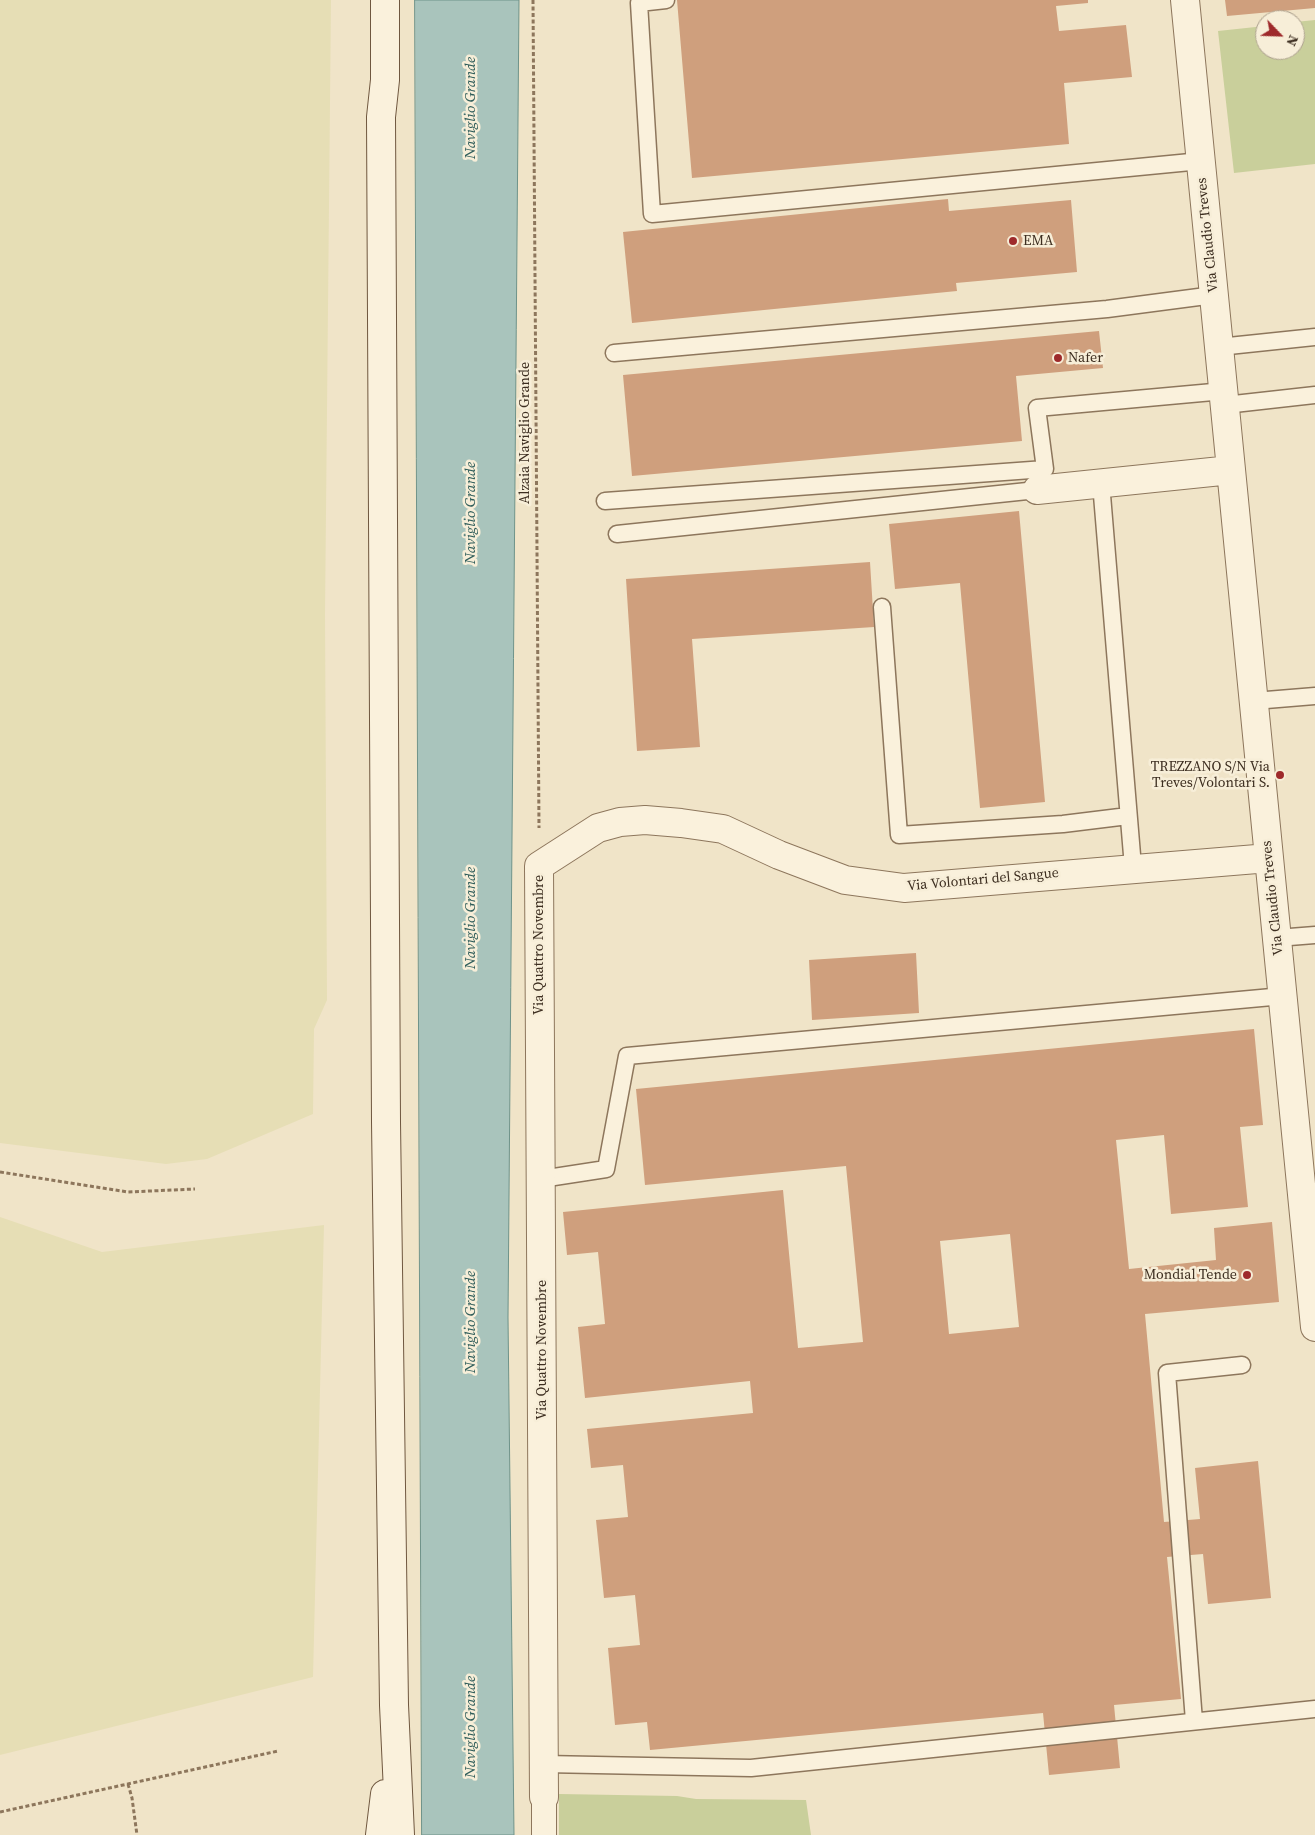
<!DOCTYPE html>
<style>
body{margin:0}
#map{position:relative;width:1315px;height:1835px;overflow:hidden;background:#f0e4c8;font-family:"Source Serif 4",serif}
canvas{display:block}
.north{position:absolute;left:1255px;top:10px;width:50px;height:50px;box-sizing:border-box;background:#f7eed8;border:1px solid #ada18e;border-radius:50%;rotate:114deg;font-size:14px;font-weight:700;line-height:20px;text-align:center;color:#3d2e20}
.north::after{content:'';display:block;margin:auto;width:18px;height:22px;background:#9e2a2b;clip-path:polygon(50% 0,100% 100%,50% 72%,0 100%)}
</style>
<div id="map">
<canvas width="1315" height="1835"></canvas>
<div class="north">N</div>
</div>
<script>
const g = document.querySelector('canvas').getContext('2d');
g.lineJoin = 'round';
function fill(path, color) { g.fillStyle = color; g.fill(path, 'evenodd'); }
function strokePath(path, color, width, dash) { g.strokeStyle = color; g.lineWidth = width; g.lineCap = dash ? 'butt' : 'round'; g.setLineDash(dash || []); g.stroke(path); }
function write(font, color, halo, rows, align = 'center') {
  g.font = font + ' "Source Serif 4",serif'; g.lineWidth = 5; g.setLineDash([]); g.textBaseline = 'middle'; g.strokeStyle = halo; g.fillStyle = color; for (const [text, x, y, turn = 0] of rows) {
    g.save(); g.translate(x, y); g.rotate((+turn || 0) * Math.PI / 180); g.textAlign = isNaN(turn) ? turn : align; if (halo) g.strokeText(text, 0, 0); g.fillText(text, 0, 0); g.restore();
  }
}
const farmland = new Path2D(`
 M0,0H331L325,614L327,1000L314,1029L313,1114L207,1159L166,1164L0,1143Z
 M0,1217L102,1252L324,1225L313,1677L0,1755Z`);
const green = new Path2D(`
 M1315,20V164L1234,173L1218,31L1265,26V50H1295V22Z
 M559,1794L677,1796L696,1799L806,1800L811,1835H559Z`);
const water = new Path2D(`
 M415,0H519L508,1317L514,1835H422Z`);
const building = new Path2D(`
 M677,0H1088V3L1056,6L1059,31L1126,25L1132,77L1064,83L1069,144L692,178Z
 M1225,0H1315V8L1227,16Z
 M948,199L949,211L1071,200L1077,272L956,283L957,291L632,323L623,232Z
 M1099,331L1103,368L1016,376L1022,441L632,476L623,375Z
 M1019,511L1045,802L980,808L960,583L895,589L889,524Z
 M870,562L874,627L692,639L700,747L637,751L626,579Z
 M916,953L919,1013L812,1020L809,960Z
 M1254,1029L1263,1125L1240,1127L1248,1207L1171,1214L1164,1135L1116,1140L1129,1269L1216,1260L1214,1228L1272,1222L1279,1302L1145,1314L1164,1522L1200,1519L1195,1468L1258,1461L1271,1598L1208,1604L1203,1554L1167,1557L1181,1699L1114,1705L1120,1768L1049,1775L1043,1713L650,1750L647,1722L615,1725L608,1648L640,1645L635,1595L604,1598L596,1520L628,1517L623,1465L591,1468L587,1429L753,1413L750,1381L585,1398L578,1327L605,1324L598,1252L567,1255L563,1212L783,1190L798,1348L863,1342L846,1166L645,1185L636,1089ZM1010,1234L1019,1327L949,1334L940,1241Z`);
const path = new Path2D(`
 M533,0L539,828
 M0,1172L128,1192L195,1189
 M128,1784L132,1798L137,1835
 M0,1812L278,1751`);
const service = new Path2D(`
 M666,0L639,3L652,214L1201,161
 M1219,347L1315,337
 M614,353L1107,309L1214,295
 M1225,405L1315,395
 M1101,483L1133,867
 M605,501L1045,469L1037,408L1224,391
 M617,534L1037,490
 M882,607L899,835L1063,824L1128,816
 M1254,701L1315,696
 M1277,938L1315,935
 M541,1179L606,1169L627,1056L1283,996
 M1194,1721L1167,1373L1242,1365
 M544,1764L751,1768L1315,1709`);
const pedestrian = new Path2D(`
 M544,1797V1835`);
const minor = new Path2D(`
 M1185,0L1315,1327
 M1037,490L1231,470
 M544,1797L539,866L598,828L620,822L645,820L681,823L723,829L779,855L845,880L904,888L1269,858`);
const secondary = new Path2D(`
 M385,0V80L381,117L386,1122L394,1705L400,1835
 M380,1835L385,1794`);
const markers = [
 [1013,241,5,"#9e2a2b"],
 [1058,358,5,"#9e2a2b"],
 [1280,775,5,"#9e2a2b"],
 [1247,1275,5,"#9e2a2b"]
];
const streetNames = [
 ["Via Claudio Treves",1208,235,-96],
 ["Alzaia Naviglio Grande",525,433,-90],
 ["Via Volontari del Sangue",983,880,-5],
 ["Via Claudio Treves",1273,898,-96],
 ["Via Quattro Novembre",539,945,-90],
 ["Via Quattro Novembre",542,1350,-90]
];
const poiNames = [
 ["EMA",1023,241],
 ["Nafer",1068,358],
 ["TREZZANO S/N Via",1270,767,"right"],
 ["Treves/Volontari S.",1270,783,"right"],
 ["Mondial Tende",1237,1275,"right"]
];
const waterNames = [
 ["Naviglio Grande",471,108,-90],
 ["Naviglio Grande",471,513,-90],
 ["Naviglio Grande",471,918,-90],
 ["Naviglio Grande",471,1322,-90],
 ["Naviglio Grande",471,1727,-90]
];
fill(farmland, '#e6deb5');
fill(green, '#c9cf9b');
fill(water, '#a9c4bc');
strokePath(water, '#6f938a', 1);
fill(building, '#cf9f7d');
strokePath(service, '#8d765c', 19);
strokePath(pedestrian, '#8d765c', 26);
strokePath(minor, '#8d765c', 30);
strokePath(secondary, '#6f573f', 30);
strokePath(path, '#8d765c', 3, [4, 2.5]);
strokePath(service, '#faf1dc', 16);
strokePath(pedestrian, '#faf1dc', 24);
strokePath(minor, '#faf1dc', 28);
strokePath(secondary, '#faf1dc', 28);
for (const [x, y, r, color] of markers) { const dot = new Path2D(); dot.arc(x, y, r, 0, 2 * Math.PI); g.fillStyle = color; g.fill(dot); strokePath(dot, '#f7eed8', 2); }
write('14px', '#3d2e20', '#f7eed8', streetNames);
write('14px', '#3d2e20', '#f7eed8', poiNames, 'left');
write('italic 15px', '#2f5d5a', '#f7eed8', waterNames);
</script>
